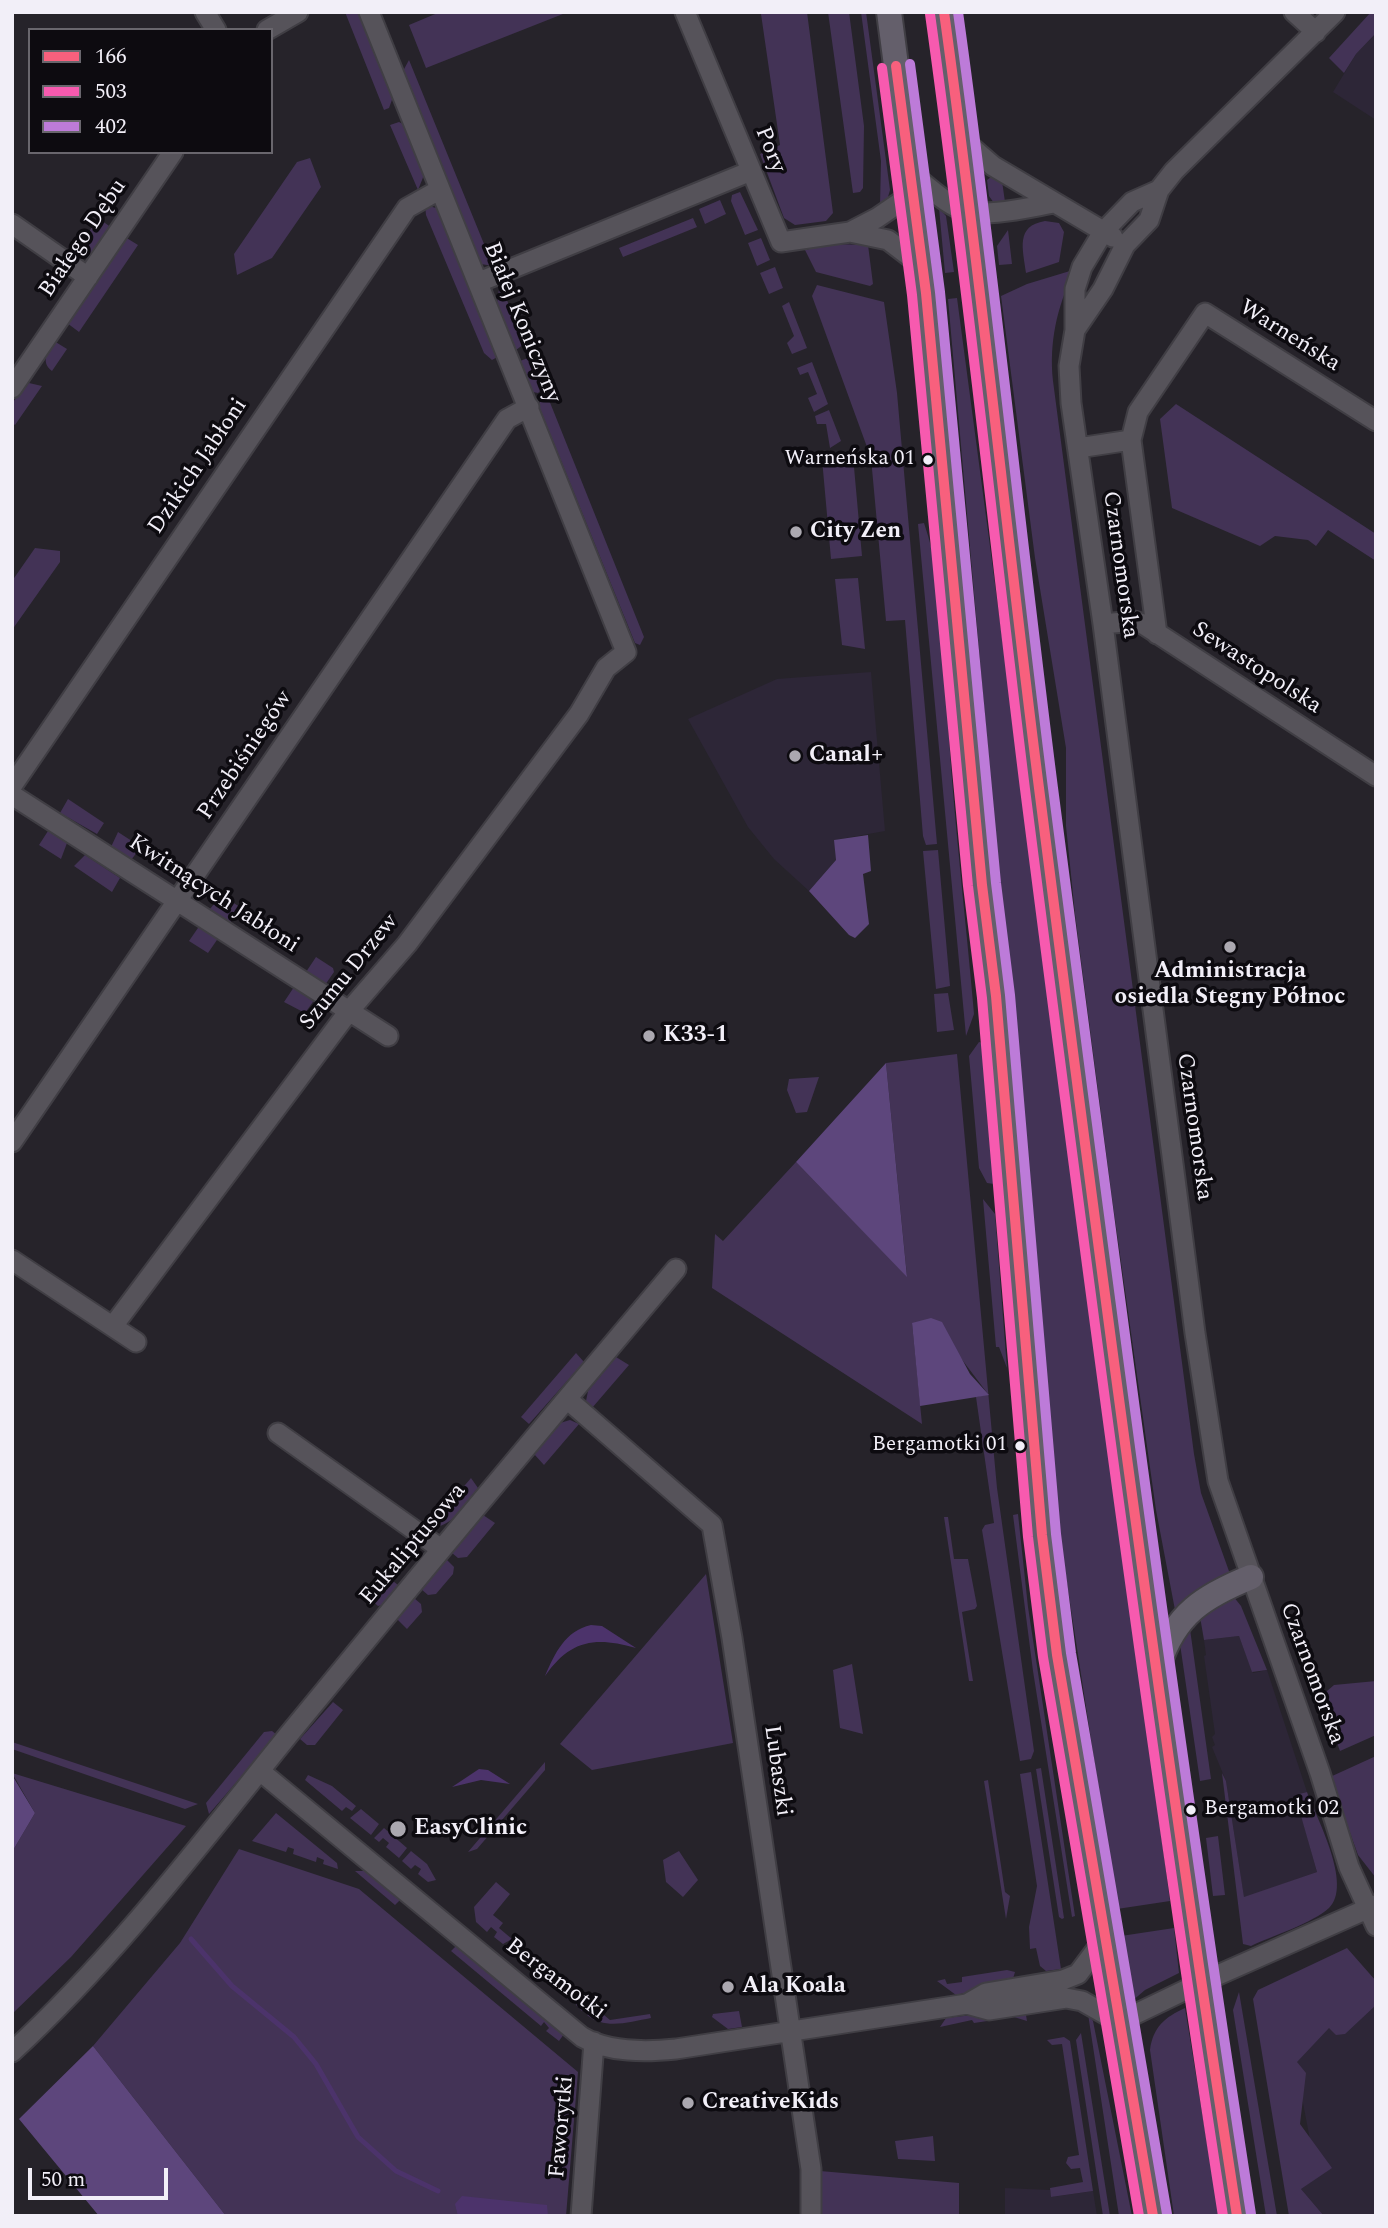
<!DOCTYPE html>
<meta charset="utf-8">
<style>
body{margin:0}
#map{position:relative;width:1388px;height:2228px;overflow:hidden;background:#26232a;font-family:Spectral,serif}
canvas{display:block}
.frame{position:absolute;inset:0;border:14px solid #f2eff8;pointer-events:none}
.legend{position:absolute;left:28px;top:28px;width:245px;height:126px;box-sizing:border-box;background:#0d0b10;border:2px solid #69666d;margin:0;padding:9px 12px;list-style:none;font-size:21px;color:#f2eff8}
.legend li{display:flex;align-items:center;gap:14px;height:35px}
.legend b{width:35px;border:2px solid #69666d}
.scale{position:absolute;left:28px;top:2168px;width:140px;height:32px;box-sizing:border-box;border:4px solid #f2eff8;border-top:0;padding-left:9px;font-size:21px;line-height:24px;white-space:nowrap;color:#f2eff8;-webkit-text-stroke:5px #0d0b10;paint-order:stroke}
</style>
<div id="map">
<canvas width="1388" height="2228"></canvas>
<div class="frame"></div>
<ul class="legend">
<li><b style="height:9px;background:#f8607d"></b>166</li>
<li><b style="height:9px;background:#f75aaf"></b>503</li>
<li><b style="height:9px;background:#bd7bd9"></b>402</li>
</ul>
<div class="scale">50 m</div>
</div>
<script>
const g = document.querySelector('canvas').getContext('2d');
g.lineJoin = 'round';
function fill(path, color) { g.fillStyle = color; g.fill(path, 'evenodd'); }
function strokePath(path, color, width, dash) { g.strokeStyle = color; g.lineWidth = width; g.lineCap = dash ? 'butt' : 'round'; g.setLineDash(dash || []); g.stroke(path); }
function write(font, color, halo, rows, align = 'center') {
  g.font = font + ' Spectral,serif'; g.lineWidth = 7; g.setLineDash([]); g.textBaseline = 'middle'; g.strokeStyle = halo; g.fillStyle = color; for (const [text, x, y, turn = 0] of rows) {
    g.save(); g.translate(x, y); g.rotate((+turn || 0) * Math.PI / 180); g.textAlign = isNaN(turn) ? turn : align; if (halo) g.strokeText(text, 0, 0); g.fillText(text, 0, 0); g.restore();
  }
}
const built = new Path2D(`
 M1376,33V120L1333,92L1356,54Z
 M871,672L885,831L835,840L836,860L809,891L774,859L748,827L688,719L777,679Z
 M1239,1636L1253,1673L1267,1670L1307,1792L1296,1795L1317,1872L1244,1898L1226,1781L1212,1747L1215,1745L1212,1737L1215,1734L1204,1656L1206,1655L1204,1640Z
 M1376,1981V2216H1324L1301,2189L1317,2177L1287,2018Z
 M1005,2188L1050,2190L1052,2197L1093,2191L1097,2216H1005Z`);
const green = new Path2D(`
 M345,12H357L362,20L393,97L389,108L384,110Z
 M440,12H568L426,68L409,25Z
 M778,12H807L833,213L826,221L795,225L784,218L760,154L780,145L761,14Z
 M828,12H849L864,126L863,188L860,192L853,193Z
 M861,12H866L890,190L888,197L880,206L881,161Z
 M1371,12H1376V33L1356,54L1344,73L1329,58Z
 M409,60L493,266L481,264L476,257L403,71Z
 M399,122L405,125L424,175L418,190L390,125Z
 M310,158L321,187L272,258L237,275L234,254L297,162Z
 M991,177L1002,181L1005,202L994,203L989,196L987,180Z
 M740,192L758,230L745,235L731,201L732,195Z
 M720,200L726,214L705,224L699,209Z
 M425,205L436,208L440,213L499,356L492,360L484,353L426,215Z
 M939,208L946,216L954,272L945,273Z
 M98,218L112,228C102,243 94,264 73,256Z
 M693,218L697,227L623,257L619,248Z
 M1045,221L1059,223L1064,232L1059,262L1026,273C1023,249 1015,226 1045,221Z
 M1008,230L1012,264L999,265L997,246Z
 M125,237L138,245L79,332L67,323Z
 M761,238L770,260L757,266L748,243Z
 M832,244L868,245L873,284L870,286L816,272L805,250Z
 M775,267L783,288L769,294L760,273Z
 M1070,271L1073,273C1057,308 1049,342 1053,381L1194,1454L1201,1493L1230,1574L1175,1610L1156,1510L1112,1198L1075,914L1066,826V748L1035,558L1001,296L1027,284Z
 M500,282L524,344L516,350L497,303Z
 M817,285L884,302L897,393L937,844L926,845L923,836L905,620L886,621L871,458L812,296Z
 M957,298L1170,1901L1117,1909L1061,1544L1044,1384L948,299Z
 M789,302L807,348L792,354L787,343L794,336L782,306Z
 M54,341L67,349L52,371C40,362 48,351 54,341Z
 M528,358L532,359L544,387L538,393L533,392L520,361Z
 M812,362L828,404L814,412L808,398L817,394L808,372L800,375L797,368Z
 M29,383L42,386L15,425L12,423V403Z
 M544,398L549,400L644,637L640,645L635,643L538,404Z
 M1176,404L1376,534V561L1328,530L1316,546L1308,540L1275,536L1260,546L1172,508L1160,419Z
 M829,410L841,441L830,448L826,424H817L815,416Z
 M853,456L862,556L831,559L822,459Z
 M924,523C948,593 945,666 949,738C955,830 966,922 974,1014L966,1036L918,524Z
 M35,548L60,551V562L12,630V581Z
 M858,578L865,649L842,645L835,579Z
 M68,799L104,823L97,834L60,813Z
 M48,831L67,843L61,859L39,845Z
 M118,832L141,847L131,860L111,847Z
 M938,850L950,986L936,989L923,851Z
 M85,855L120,878L112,892L74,866Z
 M221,895L240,907L230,923L210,909Z
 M200,925L219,937L208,953L189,941Z
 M316,957L333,968L334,972L325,985L306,972Z
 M294,987L315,999L305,1013L284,1002Z
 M948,993L954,1030L937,1032L934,994Z
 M979,1042L983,1043L994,1184L987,1183L979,1168L969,1056Z
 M957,1054L997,1488L1034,1751L1031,1759L1020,1761L982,1530L985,1525L994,1523L976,1397L988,1394L960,1357L912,1323L922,1424L712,1288L715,1234L723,1241L796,1162L907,1276L886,1063Z
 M819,1077L807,1112L796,1113L787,1090L789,1079Z
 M983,1199L995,1214L1007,1368L999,1347H996Z
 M576,1353L584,1362L529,1424L521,1417Z
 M616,1357L629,1365L592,1408L586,1401L588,1391Z
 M570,1420L579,1424L544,1465L534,1454L560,1423Z
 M471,1478L478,1488C466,1502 451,1531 430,1526Z
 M1018,1514L1028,1607L1075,1916L1072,1917L1033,1671L1013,1515Z
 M483,1515L495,1523L467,1557L458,1558L452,1553Z
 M944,1517H948L954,1559H968L977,1606L975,1609L962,1612L973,1681H969Z
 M446,1559L454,1567L453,1574L436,1594L428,1595L421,1589Z
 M706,1574L733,1743L592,1770L560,1744Z
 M393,1581L398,1585L382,1605L378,1606L370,1599L385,1582Z
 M1233,1596L1241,1606L1267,1670L1252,1672L1239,1636L1204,1640L1199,1611Z
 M414,1598L421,1604L422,1612L407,1629L397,1619Z
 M1189,1622L1211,1779L1200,1781L1180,1644Z
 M852,1664L863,1734L840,1728L833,1670Z
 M1376,1681V1735L1340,1751L1320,1697L1334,1685Z
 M333,1702L343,1710L315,1745H307L300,1739Z
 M272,1731L277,1735L209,1814L206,1803L264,1732Z
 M12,1742L198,1804L185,1809L12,1749Z
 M1376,1756V1878L1358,1855L1330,1777Z
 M545,1762V1770L477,1849L468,1852Z
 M1041,1768L1064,1918L1062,1919L1059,1917L1036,1769Z
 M1031,1772L1061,1969L1046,1971L1040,1966L1036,1948L1030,1949L1029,1927L1037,1886L1020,1774Z
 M12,1773L186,1826L71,1957L12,2014V1852L35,1813Z
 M1222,1773L1226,1781L1244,1897L1317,1872L1295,1795L1307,1792C1317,1819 1353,1885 1329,1908C1313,1923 1272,1936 1251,1946L1243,1944Z
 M308,1775L332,1786L356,1806L352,1811L346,1807L342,1811L305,1780Z
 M988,1780L1005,1892L1010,1896L1006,1919L984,1781Z
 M361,1809L379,1824L371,1835L350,1818Z
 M276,1813L337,1863L338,1869L323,1864L324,1860L317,1857L316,1862L293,1854L294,1849L288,1847L286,1852L252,1841Z
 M384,1828L407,1848L399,1858L386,1847L389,1843L383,1838L379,1842L374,1838Z
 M1218,1836L1225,1895L1213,1896L1206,1838Z
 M239,1849L359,1889L578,2072L566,2216H226L93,2046L180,1943Z
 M411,1851L427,1864L436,1880L428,1882L418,1874L421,1869L415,1865L411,1869L402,1861Z
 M679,1851L698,1880L683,1897L666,1882L663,1860Z
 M355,1871H366L401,1899L395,1905Z
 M496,1882L510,1894L493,1915L503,1923L499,1928L512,1939L503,1944L494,1937L497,1932L491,1927L487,1932L476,1922L474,1907Z
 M1174,1928L1179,1973L1145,1990L1131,2002L1121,1936Z
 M516,1942L564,1981L561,1984L557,1982L553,1986L527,1964L530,1960L526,1956L522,1960L509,1950Z
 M456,1946L564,2034L559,2041L546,2031L549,2028L544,2022L541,2026L451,1951Z
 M1347,1948L1376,1981V2005L1345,2034L1336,2035L1329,2028L1297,2062L1306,2073L1300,2124L1332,2168L1301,2189L1324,2216H1289L1253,1999L1258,1990Z
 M1007,1970L1015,1972L1012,1982L956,1995L937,1981L945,1979L947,1984L962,1982V1977Z
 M567,1984L610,2020L650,2014L651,2018C629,2022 605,2030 587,2015L590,2010L586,2007L582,2011L576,2005L579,2001L574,1996L569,2000L560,1992Z
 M1239,1992L1277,2216H1266L1233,2010Z
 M1185,2008L1219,2216H1174L1150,2050C1153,2027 1165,2017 1185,2008Z
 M1025,2009L1027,2021L1014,2017L974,2023L972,2020L940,2027L946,2018Z
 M739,2011L742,2027L728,2029L712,2017L713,2014Z
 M1088,2014L1093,2021L1132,2216H1119Z
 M1081,2033L1110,2216H1103L1076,2040Z
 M1064,2037L1070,2041L1093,2191L1051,2197L1050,2188L1083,2182L1080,2168L1071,2169L1066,2163L1068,2157L1079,2155L1062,2044L1052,2045L1047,2040Z
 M933,2136L935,2161L898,2159L895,2141Z
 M820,2171L959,2183V2216H820Z`);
const forest = new Path2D(`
 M868,835L871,871L863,874L869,924L855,938L849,935L809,891L836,860L834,840Z
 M886,1063L907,1277L796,1162Z
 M931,1318L942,1322L970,1374L989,1395L920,1406L912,1323Z
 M12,1775L35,1813L12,1852Z
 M93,2046L226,2216H99L19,2119Z`);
const water = new Path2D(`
 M591,1625L602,1626L636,1648C595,1636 570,1640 545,1676C555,1653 565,1631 591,1625Z
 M479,1769L488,1770L510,1784L481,1780L452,1787Z
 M462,2196L547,2205L548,2216H458L455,2204Z`);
const stream = new Path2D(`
 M191,1939L232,1986L294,2037L316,2064L358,2137L396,2171L438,2191`);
const minor = new Path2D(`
 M205,12L216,30
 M685,12L781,242L850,232L877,218L912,194
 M1294,12L1316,32
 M267,30L298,12
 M962,139L993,166L1113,237
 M910,172C925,184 942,201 960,209C983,219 1030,207 1054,203
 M1159,190L1132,202L1103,232L1082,267L1075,289V330L1069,366L1071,403L1103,624L1195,1333L1218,1481L1320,1773L1349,1867L1376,1926
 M12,224L88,277
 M850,232L888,240L922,266
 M479,282L751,171
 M1075,330L1103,289L1125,245L1149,220L1159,190L1174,171L1335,12
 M12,388L173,152
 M1131,440L1157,634
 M1078,448L1131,440L1138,412L1205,313L1376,421
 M1103,624L1134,621L1143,624L1376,776
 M12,786L407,208L439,190
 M12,795L388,1036
 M12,1142L507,419L529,407
 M12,1260L136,1342
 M113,1326L349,1011L407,944L579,714L606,668L626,652L369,12
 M567,1399L712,1525L732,1638L805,2129L811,2169V2216
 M278,1433L441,1549
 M260,1771L582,2037C609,2053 646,2052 676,2049L967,2004L986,1993L1063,1980L1078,1974L1105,1938
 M967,2004L989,2010L1066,1998L1082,2001L1119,2022L1200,1983L1376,1905
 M12,2052C116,1956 201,1843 290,1733C417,1578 546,1423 676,1269
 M581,2216L594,2042`);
const major = new Path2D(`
 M889,12L926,293L1019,1240L1042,1535L1057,1655L1153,2216
 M944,12L972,212L1039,785L1191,1921L1237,2216
 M1159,1664C1175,1614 1204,1596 1251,1577`);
const bus1 = new Path2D(`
 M944,12C980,270 1006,530 1039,788C1100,1265 1163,1741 1237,2216
 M896,66L926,293L982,885L996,996L1042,1535L1057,1655L1153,2216`);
const bus2 = new Path2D(`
 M930,14C966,272 993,531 1025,789C1086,1265 1149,1742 1223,2216
 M882,68L912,295L968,886L982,998L1028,1537L1043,1657L1139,2216`);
const bus3 = new Path2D(`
 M958,12C994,270 1020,529 1053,788C1115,1264 1177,1740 1251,2214
 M910,64L940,292L996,883L1010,995L1056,1534L1071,1653L1167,2214`);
const markers = [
 [928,460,6,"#f2eff8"],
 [796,532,7,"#aba8b0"],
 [795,756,7,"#aba8b0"],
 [1230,947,7,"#aba8b0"],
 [649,1036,7,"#aba8b0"],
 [1020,1446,6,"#f2eff8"],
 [1191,1810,6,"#f2eff8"],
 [398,1829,9,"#aba8b0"],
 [728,1987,7,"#aba8b0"],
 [688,2103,7,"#aba8b0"]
];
const busNames = [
 ["Warneńska 01",915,460],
 ["Bergamotki 01",1007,1446],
 ["Bergamotki 02",1204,1810,"left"]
];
const streetNames = [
 ["Pory",769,150,68],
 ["Białego Dębu",84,239,-56],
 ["Białej Koniczyny",521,323,68],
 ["Warneńska",1289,337,32],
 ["Dzikich Jabłoni",199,467,-56],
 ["Czarnomorska",1119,565,82],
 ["Sewastopolska",1256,669,33],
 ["Przebiśniegów",246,756,-56],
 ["Kwitnących Jabłoni",213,895,33],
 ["Szumu Drzew",350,973,-51],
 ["Czarnomorska",1193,1127,82],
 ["Eukaliptusowa",414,1545,-50],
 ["Czarnomorska",1311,1674,70],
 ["Lubaszki",776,1771,82],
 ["Bergamotki",555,1980,37],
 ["Faworytki",563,2127,-85]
];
const poiNames = [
 ["City Zen",810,532],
 ["Canal+",809,756],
 ["Administracja",1230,972,"center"],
 ["osiedla Stegny Północ",1230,998,"center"],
 ["K33-1",663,1036],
 ["EasyClinic",414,1829],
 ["Ala Koala",742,1987],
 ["CreativeKids",702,2103]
];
fill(built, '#2d2637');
fill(green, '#433356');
fill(forest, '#5d467c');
fill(water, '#4c336b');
strokePath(stream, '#4c336b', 5);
strokePath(minor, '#403e44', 23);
strokePath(major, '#403e44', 28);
strokePath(minor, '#56535a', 19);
strokePath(major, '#645f6b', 24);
strokePath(bus1, '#f8607d', 10);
strokePath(bus2, '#f75aaf', 10);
strokePath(bus3, '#bd7bd9', 10);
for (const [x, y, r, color] of markers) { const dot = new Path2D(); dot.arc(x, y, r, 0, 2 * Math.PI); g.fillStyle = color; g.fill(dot); strokePath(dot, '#0d0b10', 2.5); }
write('21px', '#f2eff8', '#0d0b10', busNames, 'right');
write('23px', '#f2eff8', '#0d0b10', streetNames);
write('bold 23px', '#f2eff8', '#0d0b10', poiNames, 'left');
</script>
